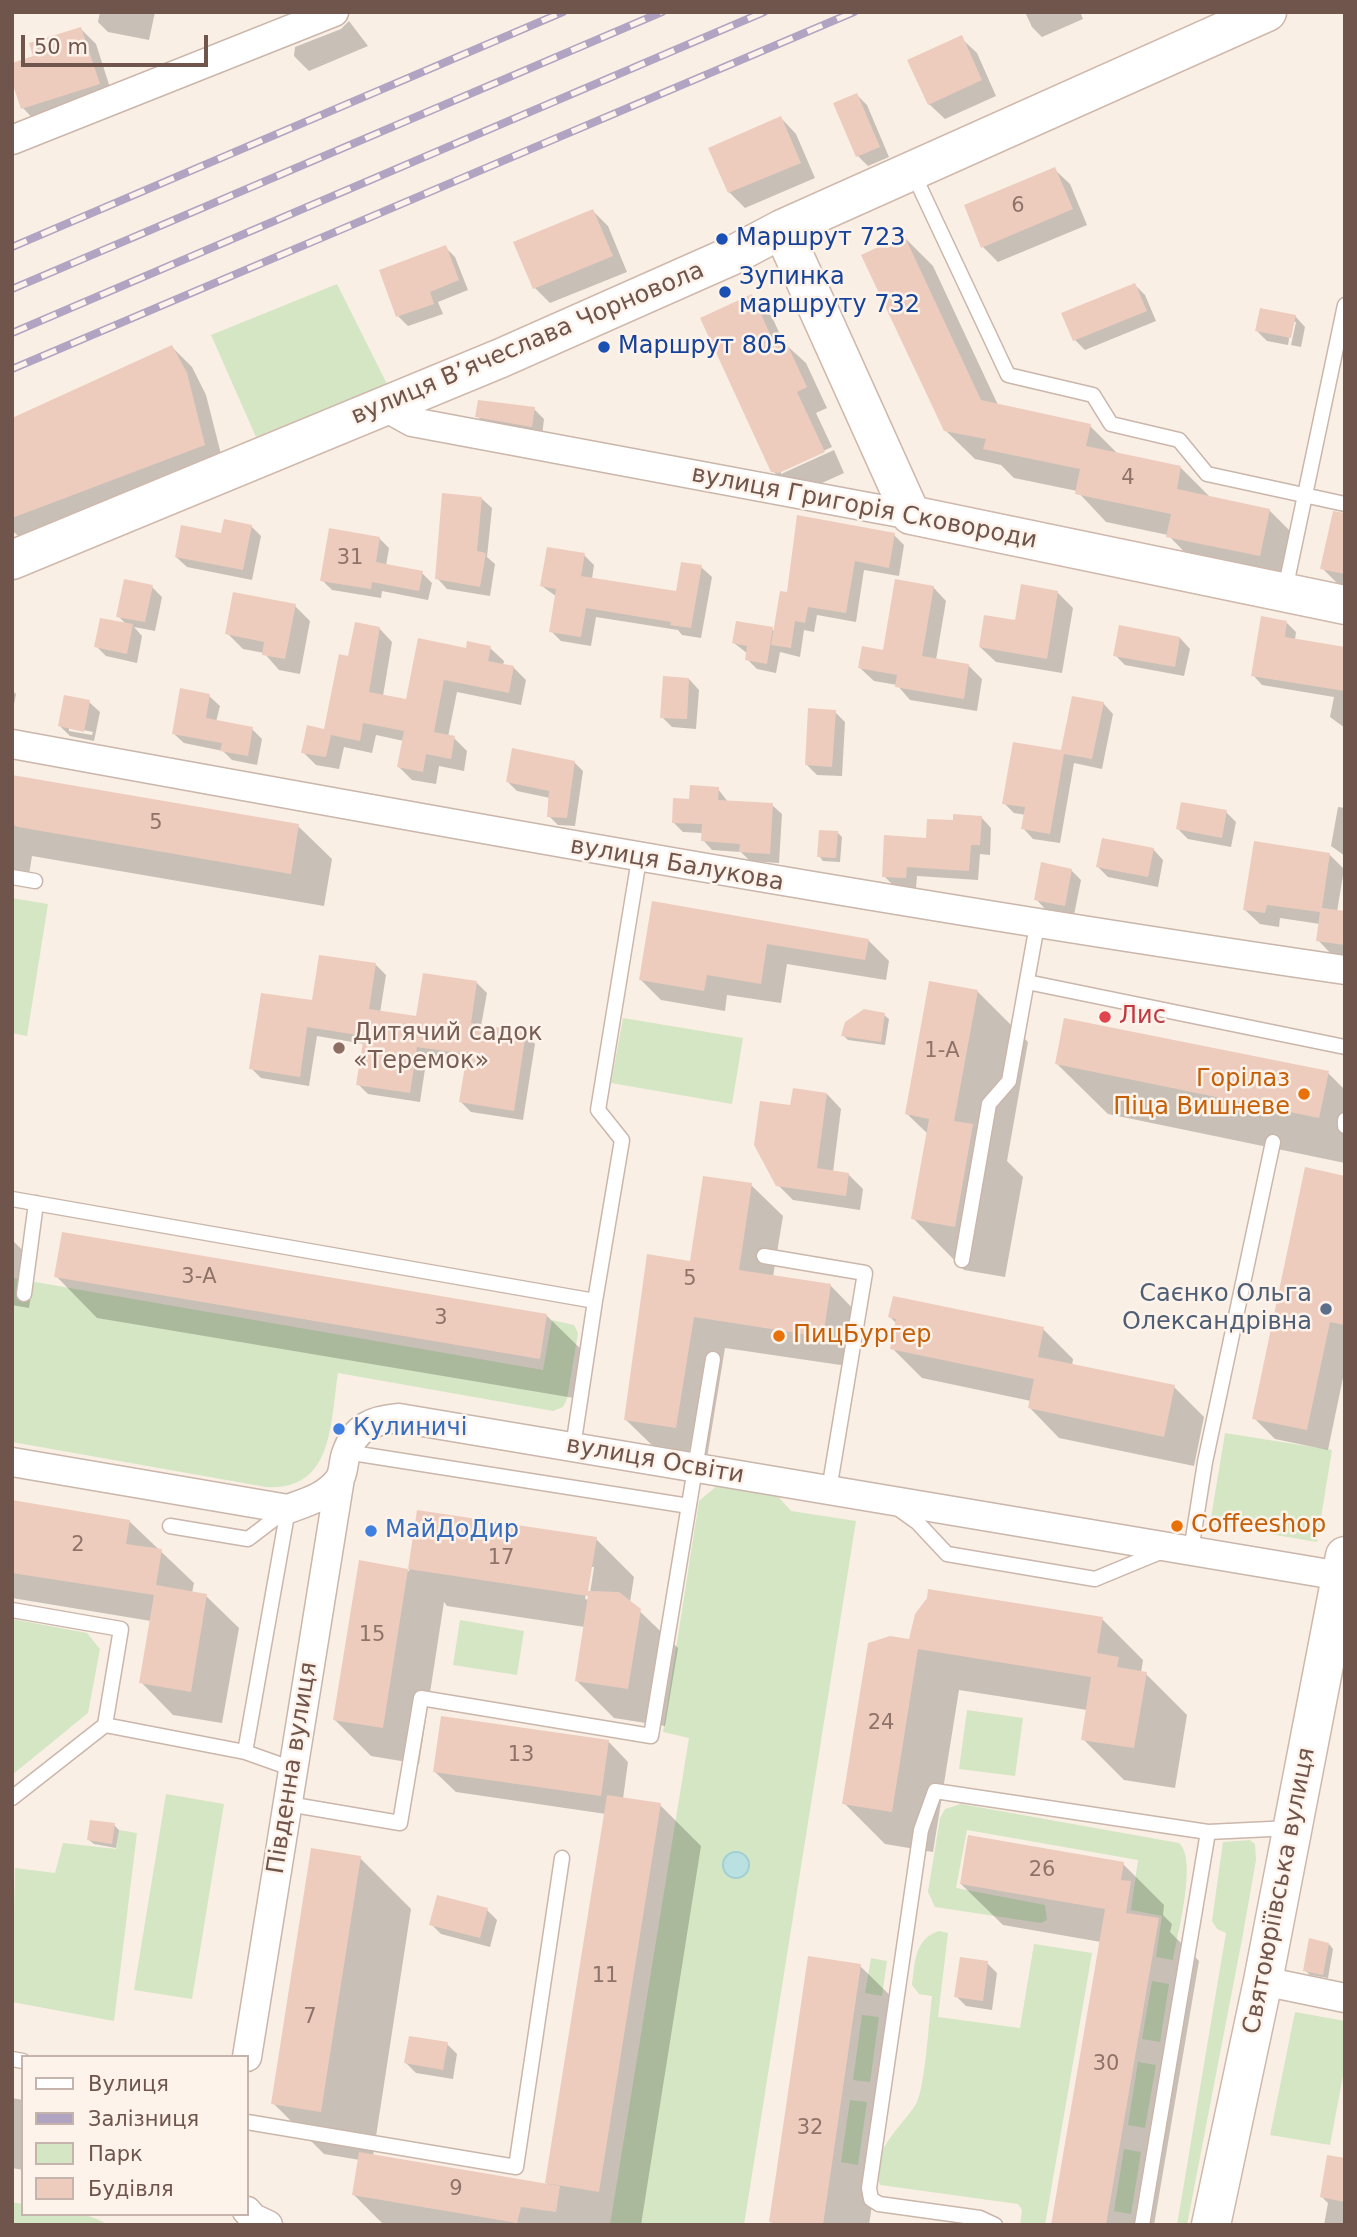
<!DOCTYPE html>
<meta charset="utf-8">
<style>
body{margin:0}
#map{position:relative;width:1357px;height:2237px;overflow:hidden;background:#faefe4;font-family:"DejaVu Sans",sans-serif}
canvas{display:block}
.frame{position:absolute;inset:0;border:14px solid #70554c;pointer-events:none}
.legend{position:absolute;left:21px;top:2055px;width:228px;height:161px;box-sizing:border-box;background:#fdf3ea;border:2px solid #c5b4ab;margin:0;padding:9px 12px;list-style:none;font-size:21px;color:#70554c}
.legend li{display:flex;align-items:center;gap:14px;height:35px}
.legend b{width:35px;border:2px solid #c5b4ab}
.scale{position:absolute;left:21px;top:35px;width:187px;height:32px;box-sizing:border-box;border:4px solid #70554c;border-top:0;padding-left:9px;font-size:21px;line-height:24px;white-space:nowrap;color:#70554c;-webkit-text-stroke:5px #fdf3ea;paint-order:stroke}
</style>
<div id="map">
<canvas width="1357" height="2237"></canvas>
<div class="frame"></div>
<ul class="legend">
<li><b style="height:9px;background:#fff"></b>Вулиця</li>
<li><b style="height:9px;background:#b1a4c2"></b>Залізниця</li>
<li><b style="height:19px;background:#d5e6c4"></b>Парк</li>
<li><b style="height:19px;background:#edccbe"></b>Будівля</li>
</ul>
<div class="scale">50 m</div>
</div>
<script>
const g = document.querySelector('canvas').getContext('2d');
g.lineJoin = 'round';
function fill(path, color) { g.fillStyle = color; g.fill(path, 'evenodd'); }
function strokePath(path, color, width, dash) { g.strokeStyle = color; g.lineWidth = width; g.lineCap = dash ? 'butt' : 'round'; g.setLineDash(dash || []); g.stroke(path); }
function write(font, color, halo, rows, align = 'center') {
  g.font = font + ' "DejaVu Sans",sans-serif'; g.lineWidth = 5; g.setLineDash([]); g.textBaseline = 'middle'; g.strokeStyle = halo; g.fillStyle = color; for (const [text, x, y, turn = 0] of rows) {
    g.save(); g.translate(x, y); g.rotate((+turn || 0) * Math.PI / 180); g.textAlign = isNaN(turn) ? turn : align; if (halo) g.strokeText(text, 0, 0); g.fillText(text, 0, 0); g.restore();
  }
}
const green = new Path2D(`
 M337,284L387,384L256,437L211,335Z
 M12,898L48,904L27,1036L12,1033Z
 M623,1018L743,1038L732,1104L611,1083Z
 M12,1278L543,1370L552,1320L574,1325L578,1333L567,1399L563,1407L553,1411L338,1373C330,1423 334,1491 266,1487L12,1442Z
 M1225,1433L1332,1450L1317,1542L1210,1524Z
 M719,1484L774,1492L791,1511L856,1521L744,2225H610L689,1738L663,1732L699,1501Z
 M12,1619L87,1633L100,1649L88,1713L12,1775Z
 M460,1620L524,1631L517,1675L453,1665Z
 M967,1710L1023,1718L1015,1776L959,1769Z
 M166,1794L224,1804L192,1999L134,1990Z
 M961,1804L1179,1843C1198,1859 1177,1936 1173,1960L1156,1957L1162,1916L1131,1910L1138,1860L967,1830L956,1888L1045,1905L1047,1920L1041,1923L935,1907L928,1892L940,1818L945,1809Z
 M119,1830L137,1833L114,2021L12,2002L15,1868L55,1873L63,1843L116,1849Z
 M1250,1840L1255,1844L1256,1860L1243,1934L1187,2225H1177L1226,1933L1217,1929L1212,1921L1223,1842Z
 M939,1931L948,1933L938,2017L1020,2028L1034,1944L1092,1953L1045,2225H1020L1022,2210L1018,2204L880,2185C867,2153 902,2127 916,2104C925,2089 929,2017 932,1996L919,1994L912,1985C915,1963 914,1939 939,1931Z
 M871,1958L887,1961L882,1996L865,1993Z
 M1152,1981L1169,1984L1160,2042L1142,2039Z
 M1295,2012L1345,2021V2065L1330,2145L1270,2135Z
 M862,2015L879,2017L870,2082L853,2080Z
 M1138,2062L1156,2065L1145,2128L1128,2125Z
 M850,2100L867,2102L858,2165L841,2162Z
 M1124,2149L1141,2152L1131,2214L1114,2211Z
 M12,2202L23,2204V2214C51,2214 84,2208 108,2225H12Z`);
const water = new Path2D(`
 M723 1865a13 13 0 1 1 26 0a13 13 0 1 1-26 0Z`);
const shadow = new Path2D(`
 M100,12H155L149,40L108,32L98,22Z
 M1025,12H1080L1083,19L1042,37L1032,27Z
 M349,21L368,46L309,71L294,56L295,47L341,29Z
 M81,29L96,44L114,100L38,124L23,108L35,57Z
 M961,38L977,53L996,96L945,119L929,104Z
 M857,95L867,105L889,157L868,166L858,156Z
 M781,118L796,134L815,178L745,208L729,192Z
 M1054,169L1070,184L1087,225L998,262L983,247Z
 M593,211L608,226L627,272L550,303L535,288Z
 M904,237L933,266L998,405L1090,426L1119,455L1181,468L1210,497L1269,510L1298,539L1289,584L1197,565L1168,535L1106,522L1077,491L1014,478L1001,465L975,459L945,430Z
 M445,247L455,257L468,290L438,302L443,314L408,326L398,316L381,271Z
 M1135,285L1145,295L1156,321L1085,350L1075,340Z
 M751,297L772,317L784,343L806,363L827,408L816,413L832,447L781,470V474L834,450L844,473L800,493L794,492L773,471Z
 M1295,316L1305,327L1301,347L1291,345L1296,322H1292L1288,345L1267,341L1257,331Z
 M172,347L192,367L206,395L224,466L23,541L12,530V419Z
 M534,409L544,419L542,436L487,426L477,416Z
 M481,498L492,508L487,557L495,564L490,596L447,589L437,578Z
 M251,526L261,536L252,580L187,567L176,557Z
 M1345,526V591L1322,568Z
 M894,535L904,545L899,576L864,570L856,622L817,615L814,632L804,630L800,657L780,652L776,673L757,669L747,659L748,654L734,643L772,629L775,632L788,594Z
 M379,538L389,548L386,566L422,573L432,583L428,600L382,591L381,598L332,590L322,580Z
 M584,555L594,565L592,579L677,593L701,567L712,577L701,638L682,635L678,630L596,617L591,646L561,641L551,631L557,597L542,586Z
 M152,587L162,597L155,631L134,627L142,636L137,663L106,656L96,646L126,624L118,616Z
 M933,587L946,601L936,660L969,666L982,679L977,711L910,700L897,685L874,681L860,668L884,652Z
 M1057,592L1073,608L1062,673L996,662L980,647Z
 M295,606L310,621L300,674L279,670L264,653L243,649L227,633Z
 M1287,623L1296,632L1295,640L1343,648L1345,646V728L1330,717L1334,697L1262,685L1253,675Z
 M379,628L392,642L383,696L408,701L467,650L490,648L504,661L503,665L513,667L526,680L521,705L457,692L448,737L454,738L467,751L464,771L439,766L436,784L412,780L399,767L404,741L376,735L372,753L344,747L339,769L316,765L303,752L326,731L349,658Z
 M1180,638L1190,649L1184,676L1125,665L1115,655Z
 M689,679L699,690L696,729L672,727L662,717Z
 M12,690L16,694L12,715Z
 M209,696L220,706L216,722L252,729L262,739L257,765L232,760L223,751L184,743L173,733Z
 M89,702L100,712L94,741L70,736L60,726ZM69,727L93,732L92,735L69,731Z
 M1103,703L1113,714L1102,769L1074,763L1060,843L1033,839L1023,828L1026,815L1014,813L1004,803L1063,752Z
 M835,712L845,722L842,776L817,775L807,765Z
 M574,762L583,771L575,826L558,825L549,816L550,798L517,791L508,782Z
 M12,776L298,826L332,859L324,906L32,856L29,875L12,873Z
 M718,789L728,802L772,805L782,814L779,863L750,861L741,852L712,850L703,840V833L683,832L673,822L691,800Z
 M1338,807L1345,808V856L1331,846Z
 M1226,812L1236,822L1231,847L1188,839L1178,829Z
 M981,817L991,828L990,855L980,854L978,880L917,876L916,888L894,886L884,876L955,822Z
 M837,832L842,837L840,862L823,861L819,856Z
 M1153,849L1163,860L1158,887L1108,877L1098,867Z
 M1329,854L1344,869L1337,912L1345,913V956L1332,955L1318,940L1320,924L1280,918L1279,927L1260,924L1245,910Z
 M1071,870L1081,880L1074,915L1046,910L1036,899Z
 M653,903L868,940L889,961L886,980L787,964L781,1003L727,995L725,1011L661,1000L641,980Z
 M376,965L386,975L380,1013L417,1018L477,983L487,993L481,1026L525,1033L535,1044L523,1120L471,1112L461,1102L467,1062L427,1056L420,1102L368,1094L358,1084L364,1044L317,1036L309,1086L261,1078L251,1068L313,1002Z
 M977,991L1028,1042L1007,1161L1023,1177L1005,1277L964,1270L913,1218L928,1134L907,1114Z
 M884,1015L889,1019L885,1045L848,1040L843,1035Z
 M1056,1063L1328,1073L1345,1090V1163L1108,1114Z
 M827,1094L841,1109L833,1172L848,1174L863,1189L860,1210L793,1200L778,1185L791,1107Z
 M1345,1177V1368L1328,1450L1275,1439L1254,1418Z
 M751,1185L783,1216L773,1277L830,1285L861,1317L854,1367L725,1348L707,1458L657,1450L625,1419L691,1263Z
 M12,1240L36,1263L29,1308L12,1305Z
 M56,1276L546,1315L588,1356L580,1399L97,1318Z
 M890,1317L1043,1329L1073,1359L1072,1366L1174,1387L1204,1417L1194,1466L1059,1438L1030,1408L1031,1401L922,1378L892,1348L897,1324Z
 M12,1502L129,1521L194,1583L192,1593L206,1596L239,1628L222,1723L173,1715L141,1682L151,1621L12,1598Z
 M418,1512L596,1539L634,1577L630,1602L678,1648L665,1726L614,1718L576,1680L585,1627L447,1606L444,1602L419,1764L371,1756L335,1720L361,1562L409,1571ZM590,1567H594L589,1600L585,1599Z
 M1102,1619L1143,1660L1141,1673L1146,1674L1187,1715L1175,1788L1124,1780L1083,1739L1087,1710L959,1690L933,1852L885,1844L844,1803L911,1641Z
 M608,1741L628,1762L623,1799L660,1805L701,1846L641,2225L383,2224L353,2194L360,2160L324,2154L273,2103L360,1858L411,1909L373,2156L550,2186L547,2183L606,1814L456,1792L435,1772Z
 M114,1825L119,1830L116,1848L94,1844L89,1840Z
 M1123,1864L1164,1905L1163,1915L1172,1924L1170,1932L1199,1961L1154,2225H1053L1101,1942L1003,1925L961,1884Z
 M487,1910L497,1920L490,1947L441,1934L431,1924Z
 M1329,1944L1333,1949L1328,1978L1310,1975L1305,1970Z
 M987,1963L997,1973L992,2010L966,2006L956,1996Z
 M860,1966L902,2007L869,2225H774L771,2221Z
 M447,2044L457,2054L453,2079L416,2073L406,2063Z
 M12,2098L23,2100V2170L12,2168Z
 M1345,2160V2225H1324L1328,2203L1322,2197Z`);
const building = new Path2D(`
 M81,27L100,84L21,109L12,82V63L33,56L29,43Z
 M962,35L982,80L928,105L907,60Z
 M857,93L880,147L856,157L833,103Z
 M781,116L801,163L728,193L708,148Z
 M1055,167L1073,209L981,248L964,205Z
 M593,209L613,256L533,289L513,242Z
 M904,235L981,400L1091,424L1086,446L1181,466L1177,489L1270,509L1260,556L1166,537L1171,514L1075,494L1080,469L983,449L986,439L944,431L861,255Z
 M446,245L459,280L430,292L434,304L396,317L379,270Z
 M1135,283L1147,311L1073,341L1061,313Z
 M752,294L775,345L785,340L807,387L797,392L825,452L779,473L771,472L700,318Z
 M1260,308L1296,315L1291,338L1255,331Z
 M172,345L187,373L205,445L12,518V418Z
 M478,400L535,407L532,427L475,417Z
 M442,493L482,497L477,551L486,553L480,587L435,579Z
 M1333,511L1345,513V574L1320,569Z
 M797,515L895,533L889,568L855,561L846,613L808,607L805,623L795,621L791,648L771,645L780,591L787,592Z
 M224,519L252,525L243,570L175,557L181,525L221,533Z
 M329,528L380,537L376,562L423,571L419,591L372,582L371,589L320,581Z
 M547,547L585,553L581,576L676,591L681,562L702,565L691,628L670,625L671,622L586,608L581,637L549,632L556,589L540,586Z
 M124,579L153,585L145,622L116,617Z
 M895,579L934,586L922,656L969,664L964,699L895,687L897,675L858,668L862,646L883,650Z
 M1021,584L1058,591L1047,659L979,647L984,615L1015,620Z
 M233,592L296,604L285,659L262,655L264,642L225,634Z
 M1261,616L1287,621L1285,637L1345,647V691L1251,676Z
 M100,618L133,624L127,654L94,647Z
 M736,621L773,627L767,664L745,660L747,646L732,643Z
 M355,622L380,627L369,692L406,699L418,638L466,648L467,641L491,646L488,661L514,666L509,693L444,680L434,732L455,736L451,759L426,754L423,772L397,767L404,731L363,723L360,741L331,735L326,757L301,753L307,725L324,729L339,654L348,656Z
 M1119,625L1180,637L1175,667L1113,656Z
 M663,676L689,678L687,719L660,718Z
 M180,688L210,694L206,718L253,727L248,756L220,751L222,743L172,734Z
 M64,695L90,700L84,732L58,726Z
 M1072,696L1104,702L1092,759L1064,754L1050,834L1021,829L1025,807L1002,804L1013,742L1061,750Z
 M808,708L836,710L832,767L805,765Z
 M512,748L575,761L567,818L547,817L549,791L506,782Z
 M12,775L299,824L291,874L18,827L12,824Z
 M690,785L719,787L718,800L773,803L770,854L739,852L740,844L701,841L702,824L672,823L673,798L689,799Z
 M1181,802L1227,810L1222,838L1176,829Z
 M953,814L982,816L980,845H971L969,871L907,867L906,878L882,877L884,835L926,838L927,819L953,820Z
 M819,830L838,831L836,858L817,857Z
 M1102,838L1154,848L1148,877L1096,867Z
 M1254,841L1330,853L1322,908L1345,911V945L1316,941L1320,912L1267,905L1265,913L1243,910Z
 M1041,862L1072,869L1065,906L1034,900Z
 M652,901L869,939L865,960L767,944L761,984L707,975L704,991L639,980Z
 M319,955L376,963L369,1009L416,1016L423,973L477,981L471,1023L526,1032L514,1111L459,1102L467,1054L417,1047L410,1093L356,1085L364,1036L307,1027L300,1077L249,1069L261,993L312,1000Z
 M929,981L978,990L954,1121L973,1124L955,1227L911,1219L929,1119L905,1114Z
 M864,1009L885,1013L881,1042L841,1036L845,1022Z
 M1064,1018L1329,1071L1319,1118L1055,1064Z
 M793,1088L827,1093L817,1168L849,1173L846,1196L776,1186L754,1145L760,1101L790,1105Z
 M1305,1167L1345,1176V1325L1330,1322L1307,1430L1252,1419Z
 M703,1176L752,1183L739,1270L831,1284L823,1337L694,1317L676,1428L624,1420L647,1254L690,1261Z
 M62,1232L547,1314L540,1359L54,1277Z
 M893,1296L1044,1327L1038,1357L1175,1385L1164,1437L1028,1408L1034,1379L890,1349L896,1319L888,1317Z
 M12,1500L130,1520L126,1544L162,1549L156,1585L207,1594L191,1692L139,1683L154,1595L12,1573Z
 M417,1510L597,1537L588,1591L619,1592L641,1609L628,1689L575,1681L588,1596L408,1569Z
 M359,1560L408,1569L383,1728L333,1720Z
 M928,1589L1103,1617L1097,1653L1119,1657L1117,1667L1147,1672L1134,1748L1081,1740L1091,1677L918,1649L892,1812L842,1804L868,1643L890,1636L909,1639L915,1614L927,1598Z
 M441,1716L609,1740L601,1796L433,1772Z
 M607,1795L661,1803L599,2192L545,2183Z
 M90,1820L115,1823L112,1844L87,1840Z
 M968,1835L1124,1862L1121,1880L1131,1881L1126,1913L1159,1918L1106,2225H1051L1105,1909L960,1884Z
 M311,1848L361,1856L321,2112L271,2104Z
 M437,1895L488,1908L480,1938L429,1925Z
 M1309,1938L1329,1943L1323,1975L1303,1971Z
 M808,1956L861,1964L823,2225H788L769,2222Z
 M960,1957L988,1961L983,2001L954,1997Z
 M409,2036L448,2042L443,2070L404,2063Z
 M359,2152L560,2186L556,2212L521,2207L517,2223L352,2195Z
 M1327,2155L1345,2158V2202L1320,2197Z`);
const lane = new Path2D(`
 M913,173L1008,375L1093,395L1111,424L1179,440L1207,474L1345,504
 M1285,590L1345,305
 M12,877L35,881
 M1027,982L1345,1047
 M1345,1120V1126
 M12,1199L595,1301L573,1447
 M764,1256L865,1273L829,1490
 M962,1260L989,1104L1009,1081L1037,925
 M24,1294L36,1203
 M595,1301L622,1140L598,1110L639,859
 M346,1452L689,1506
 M896,1507L917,1522L947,1554L1095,1579L1158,1553
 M170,1526L248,1539L286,1510
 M1191,1551L1205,1462L1273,1142
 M12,1610L121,1629L105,1725
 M245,1752L293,1769
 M12,1798L105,1725L245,1752L288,1509
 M288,1804L400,1823L421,1698L651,1736L713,1359
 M12,2059L23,2061
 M247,2122L516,2167L562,1858
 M995,2225L980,2218L879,2204L871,2199L869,2188L921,1830L935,1791L1208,1832L1291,1828
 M1142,2225L1208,1832`);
const street = new Path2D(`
 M12,140L334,12
 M385,407L412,422L911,515
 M12,744C456,825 899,905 1345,970
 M12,1462L288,1509C307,1502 326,1497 339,1480C344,1473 343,1462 346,1454C355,1427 373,1420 399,1418L1341,1576
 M1263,1981L1345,1998
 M247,2057L340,1478
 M247,2211L253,2218L268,2225`);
const secondary = new Path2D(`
 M782,229L911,515L1345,605
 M12,560L501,358L731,256L782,229L1267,12
 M1211,2225L1263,1981L1345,1556`);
const rail = new Path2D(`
 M12,247L563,12
 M12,289L662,12
 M12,333L764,12
 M12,369L854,12`);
const markers = [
 [722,239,7,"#1a4fb4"],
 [725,292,7,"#1a4fb4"],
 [604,347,7,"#1a4fb4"],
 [1105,1017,7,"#e0444e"],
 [339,1048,7,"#8d6e63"],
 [1304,1094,7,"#e8710a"],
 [1326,1309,7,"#5c6f8a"],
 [779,1336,7,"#e8710a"],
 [339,1429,7,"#3f7fe0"],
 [1177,1526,7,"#e8710a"],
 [371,1531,7,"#3f7fe0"]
];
const numberNames = [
 ["6",1018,207],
 ["4",1128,479],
 ["31",350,559],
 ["5",156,824],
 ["1-А",942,1052],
 ["3-А",199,1278],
 ["5",690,1280],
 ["3",441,1319],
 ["2",78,1546],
 ["17",501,1559],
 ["15",372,1636],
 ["24",881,1724],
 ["13",521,1756],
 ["26",1042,1871],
 ["11",605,1977],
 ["7",310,2018],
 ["30",1106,2065],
 ["32",810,2129],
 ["9",456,2190]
];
const transitNames = [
 ["Маршрут 723",736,239],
 ["Зупинка",739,278],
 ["маршруту 732",739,306],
 ["Маршрут 805",618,347]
];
const streetNames = [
 ["вулиця Вʼячеслава Чорновола",528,344,-23],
 ["вулиця Григорія Сковороди",864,508,11],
 ["вулиця Балукова",677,865,10],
 ["вулиця Освіти",655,1461,10],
 ["Південна вулиця",293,1768,-81],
 ["Святоюріївська вулиця",1280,1891,-79]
];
const healthNames = [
 ["Лис",1119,1017]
];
const educationNames = [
 ["Дитячий садок",353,1034],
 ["«Теремок»",353,1062]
];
const foodNames = [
 ["Горілаз",1290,1080,"right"],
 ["Піца Вишневе",1290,1108,"right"],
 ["ПицБургер",793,1336],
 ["Coffeeshop",1191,1526]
];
const serviceNames = [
 ["Саєнко Ольга",1312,1295],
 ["Олександрівна",1312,1323]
];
const shopNames = [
 ["Кулиничі",353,1429],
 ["МайДоДир",385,1531]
];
fill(green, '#d5e6c4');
fill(water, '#bae0e2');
strokePath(water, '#a1d0d3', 2);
fill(shadow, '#0003');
fill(building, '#edccbe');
strokePath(lane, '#cab6ab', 17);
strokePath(street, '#cab6ab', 31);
strokePath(secondary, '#cfb8ac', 41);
strokePath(lane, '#fff', 14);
strokePath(street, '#fff', 28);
strokePath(secondary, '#fff', 38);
strokePath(rail, '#b1a4c2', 8);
strokePath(rail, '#fdf3ea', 5, [16]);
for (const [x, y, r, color] of markers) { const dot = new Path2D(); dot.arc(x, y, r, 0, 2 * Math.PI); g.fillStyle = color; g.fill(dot); strokePath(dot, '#fdf3ea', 2.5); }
write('21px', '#8f7368', null, numberNames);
write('24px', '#164399', '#fdf3ea', transitNames, 'left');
write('24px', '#70554c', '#fdf3ea', streetNames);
write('24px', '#be3a42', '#fdf3ea', healthNames, 'left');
write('24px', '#785e54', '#fdf3ea', educationNames, 'left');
write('24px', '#c56008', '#fdf3ea', foodNames, 'left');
write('24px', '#4e5e75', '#fdf3ea', serviceNames, 'right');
write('24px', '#366cbe', '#fdf3ea', shopNames, 'left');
</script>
